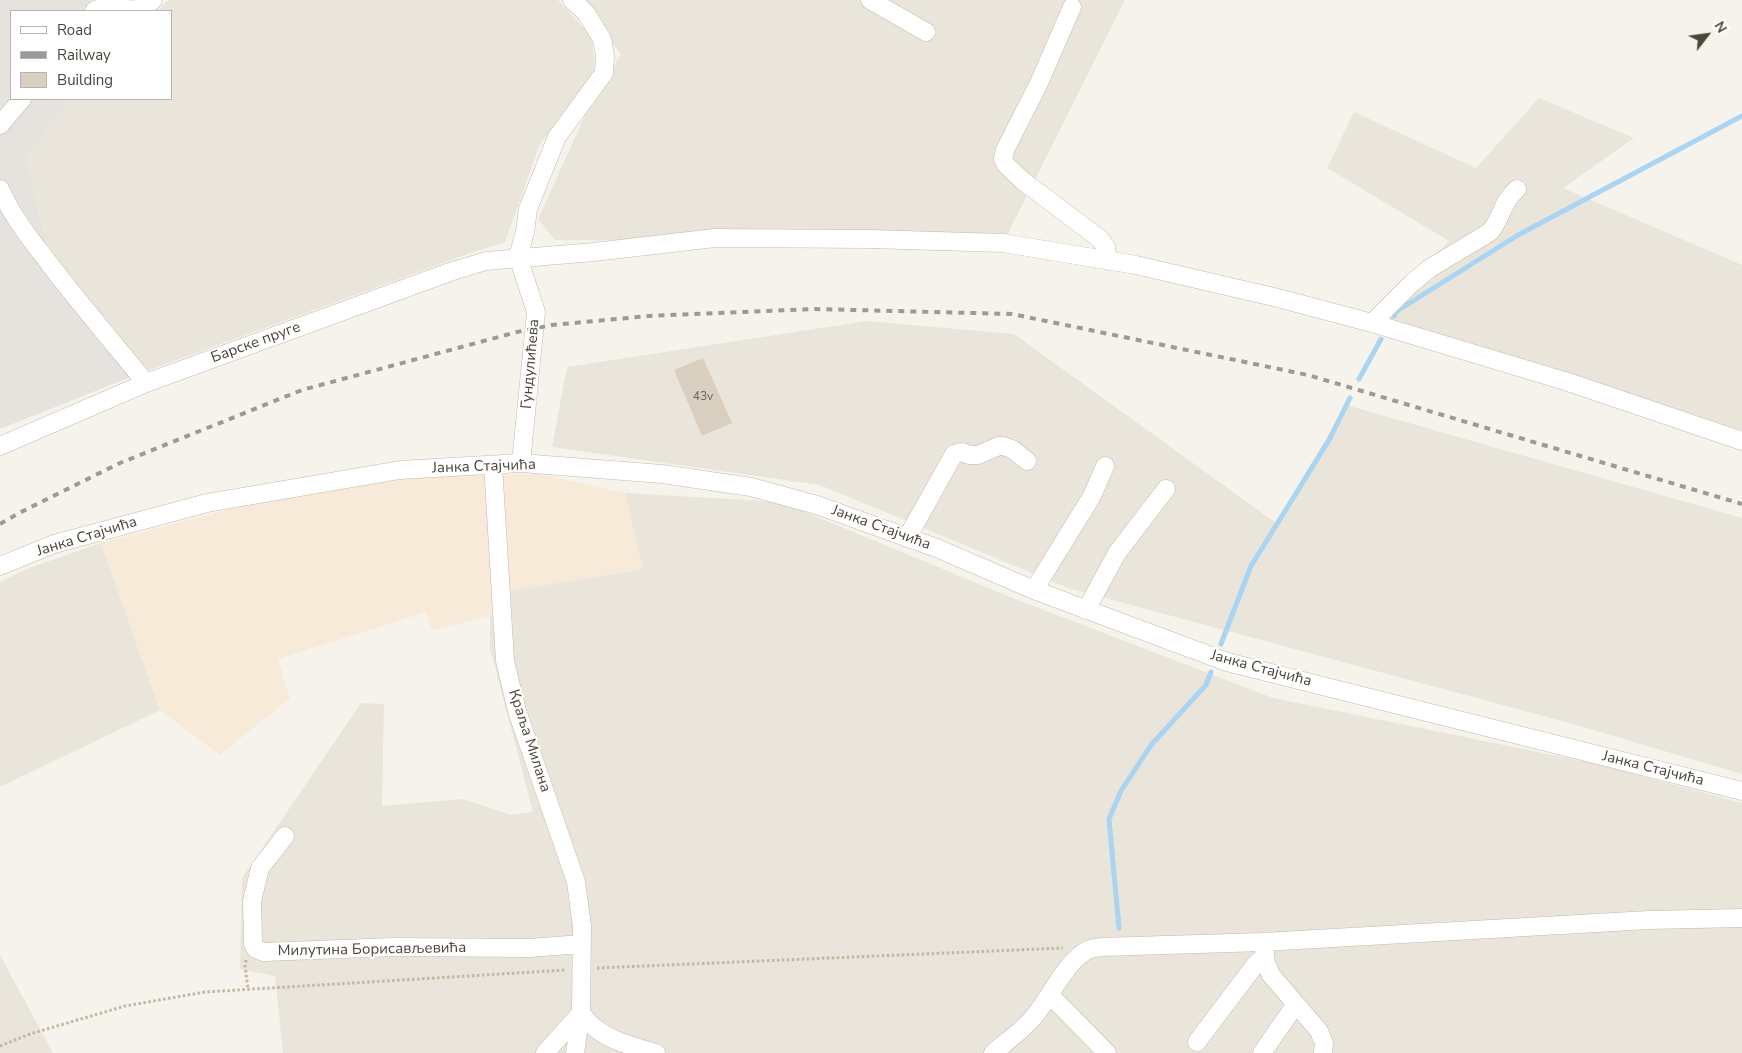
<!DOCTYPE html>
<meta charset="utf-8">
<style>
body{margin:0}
#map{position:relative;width:1742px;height:1053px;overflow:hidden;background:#f6f3ec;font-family:"Nunito Sans",sans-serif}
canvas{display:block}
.legend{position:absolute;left:10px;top:10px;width:162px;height:90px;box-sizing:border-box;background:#fff;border:1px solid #b7b4b0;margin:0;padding:6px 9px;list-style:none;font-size:15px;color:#4b4439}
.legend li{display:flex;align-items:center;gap:10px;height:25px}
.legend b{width:25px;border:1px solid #b7b4b0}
.north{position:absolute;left:1682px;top:10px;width:50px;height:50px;-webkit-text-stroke:4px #fff;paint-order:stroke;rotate:60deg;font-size:14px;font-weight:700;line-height:20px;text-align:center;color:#4b4439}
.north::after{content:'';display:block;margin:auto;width:18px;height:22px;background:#4b4439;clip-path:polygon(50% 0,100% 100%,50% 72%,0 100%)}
</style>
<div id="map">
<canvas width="1742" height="1053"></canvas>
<ul class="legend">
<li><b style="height:6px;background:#fff"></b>Road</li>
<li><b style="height:6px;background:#9a9a9a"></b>Railway</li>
<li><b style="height:14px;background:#d8cfc1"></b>Building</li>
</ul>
<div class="north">N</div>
</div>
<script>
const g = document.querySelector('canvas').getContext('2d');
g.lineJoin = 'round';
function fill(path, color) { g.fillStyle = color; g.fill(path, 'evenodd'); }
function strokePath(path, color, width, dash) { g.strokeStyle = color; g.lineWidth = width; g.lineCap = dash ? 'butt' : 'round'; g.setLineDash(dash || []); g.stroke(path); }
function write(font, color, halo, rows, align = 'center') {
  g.font = font + ' "Nunito Sans",sans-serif'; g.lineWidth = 4.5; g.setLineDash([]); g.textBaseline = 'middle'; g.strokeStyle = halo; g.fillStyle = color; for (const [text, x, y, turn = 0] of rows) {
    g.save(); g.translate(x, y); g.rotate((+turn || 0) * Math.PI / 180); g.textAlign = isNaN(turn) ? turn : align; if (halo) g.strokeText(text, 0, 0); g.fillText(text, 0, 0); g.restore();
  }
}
const residential = new Path2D(`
 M168,0H558L592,37L595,73L540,144L505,242L468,254L133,376L47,245L26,157L71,99H171V11H158Z
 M576,0H1125L1003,243L555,240L538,219L587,111L621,54Z
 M1539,98L1634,138L1563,188L1742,265V436L1374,316L1449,241L1327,168L1354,112L1476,168Z
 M867,321L1014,334L1276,523L1346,405L1742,518V774L1573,724L1068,588L820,485L552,447L567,367Z
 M625,493L781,502L1015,599L1273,698L1597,764L1742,803V1053H283L275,976L240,969L242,878L361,703L384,704L382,806L463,799L511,815L533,812L490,648V616L505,612L507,591L642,569Z
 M101,543L160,710L0,787V582L29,568Z
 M0,955L53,1053H0Z`);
const commercial = new Path2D(`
 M540,474L625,493L643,569L507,591L505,612L431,631L426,612L278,659L290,698L220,755L160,710L101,543L245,505L396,476Z`);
const industrial = new Path2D(`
 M0,0H129L141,10L139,11H11V99H71L26,157L47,245L133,376L0,429Z`);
const stream = new Path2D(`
 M1394,316L1397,311L1518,235L1742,116
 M1359,379L1381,339
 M1221,644L1251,566L1329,440L1350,398
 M1119,928L1109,819L1121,791L1151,745L1206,685L1211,672`);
const building = new Path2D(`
 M703,358L732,423L702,436L674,370Z`);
const path = new Path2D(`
 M246,960L245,966L248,989
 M597,968L1063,948
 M0,1046L30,1034L125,1006L205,992L566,970`);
const minor = new Path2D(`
 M870,0L926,32
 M1072,7L1039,83L1005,150L1003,159L1006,165L1023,181L1100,239L1106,247L1108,261
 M94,11C115,0 120,12 138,9C144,8 148,4 153,0
 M0,125L22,99
 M0,189C13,218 32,241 51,266C82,306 114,344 146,383
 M1372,323L1412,283L1430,268L1490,232C1502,218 1501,203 1517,189
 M0,446L146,383L450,272L486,261L594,252L715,238L871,239L1003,243L1136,265L1278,298L1372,323L1568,382L1742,441
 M521,463L536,312L518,257L525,232L528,209L557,137L604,73L605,56L602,39L586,13L572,0
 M493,465L505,661L517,711L576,882L582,926L581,1013L575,1053
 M907,538L954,454L962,452L969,455H978L999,446H1003L1012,449L1027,461
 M0,566L54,544L207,503L400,470L521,463L662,474L751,487L817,505L939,549L1034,590L1227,662L1742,791
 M1034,590L1092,496L1105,466
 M1086,610L1117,553L1166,489
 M285,836L260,868L252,901L253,944L256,949L264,952L393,947L529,948L582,944
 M1263,942L1266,963L1271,975L1319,1031L1324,1043L1323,1053
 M1050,995L1107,1053
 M581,1013C585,1017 589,1024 594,1027C612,1042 635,1047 656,1053
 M1197,1042L1255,965L1265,956
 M545,1053L581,1013
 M993,1053C1006,1042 1020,1032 1031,1020C1049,1001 1065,962 1086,951C1091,948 1097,948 1101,947L1263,942L1649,920L1742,918
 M1262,1053L1296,1004`);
const rail = new Path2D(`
 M0,524L19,513L120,463L302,390L517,332L552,325L649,316L815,309L1012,314L1308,375L1742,504`);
const numberNames = [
 ["43v",703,397]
];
const streetNames = [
 ["Барске пруге",256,343,-20],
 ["Гундулићева",531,364,-85],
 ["Јанка Стајчића",484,467,-2],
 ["Јанка Стајчића",881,528,20],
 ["Јанка Стајчића",87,537,-17],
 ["Јанка Стајчића",1261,669,15],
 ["Краља Милана",529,741,72],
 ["Јанка Стајчића",1653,769,14],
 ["Милутина Борисављевића",372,950,-1]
];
fill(residential, '#eae5da');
fill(commercial, '#f7ead8');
fill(industrial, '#e6e2dd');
strokePath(stream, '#a9d4f2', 5);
fill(building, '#d8cfc1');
strokePath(minor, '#c2bbae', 19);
strokePath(path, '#c4b79f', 3, [2.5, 2.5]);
strokePath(minor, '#fff', 18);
strokePath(rail, '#9a9a9a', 4, [6, 6]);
write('12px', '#6e675b', null, numberNames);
write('15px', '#4b4439', '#fff', streetNames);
</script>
